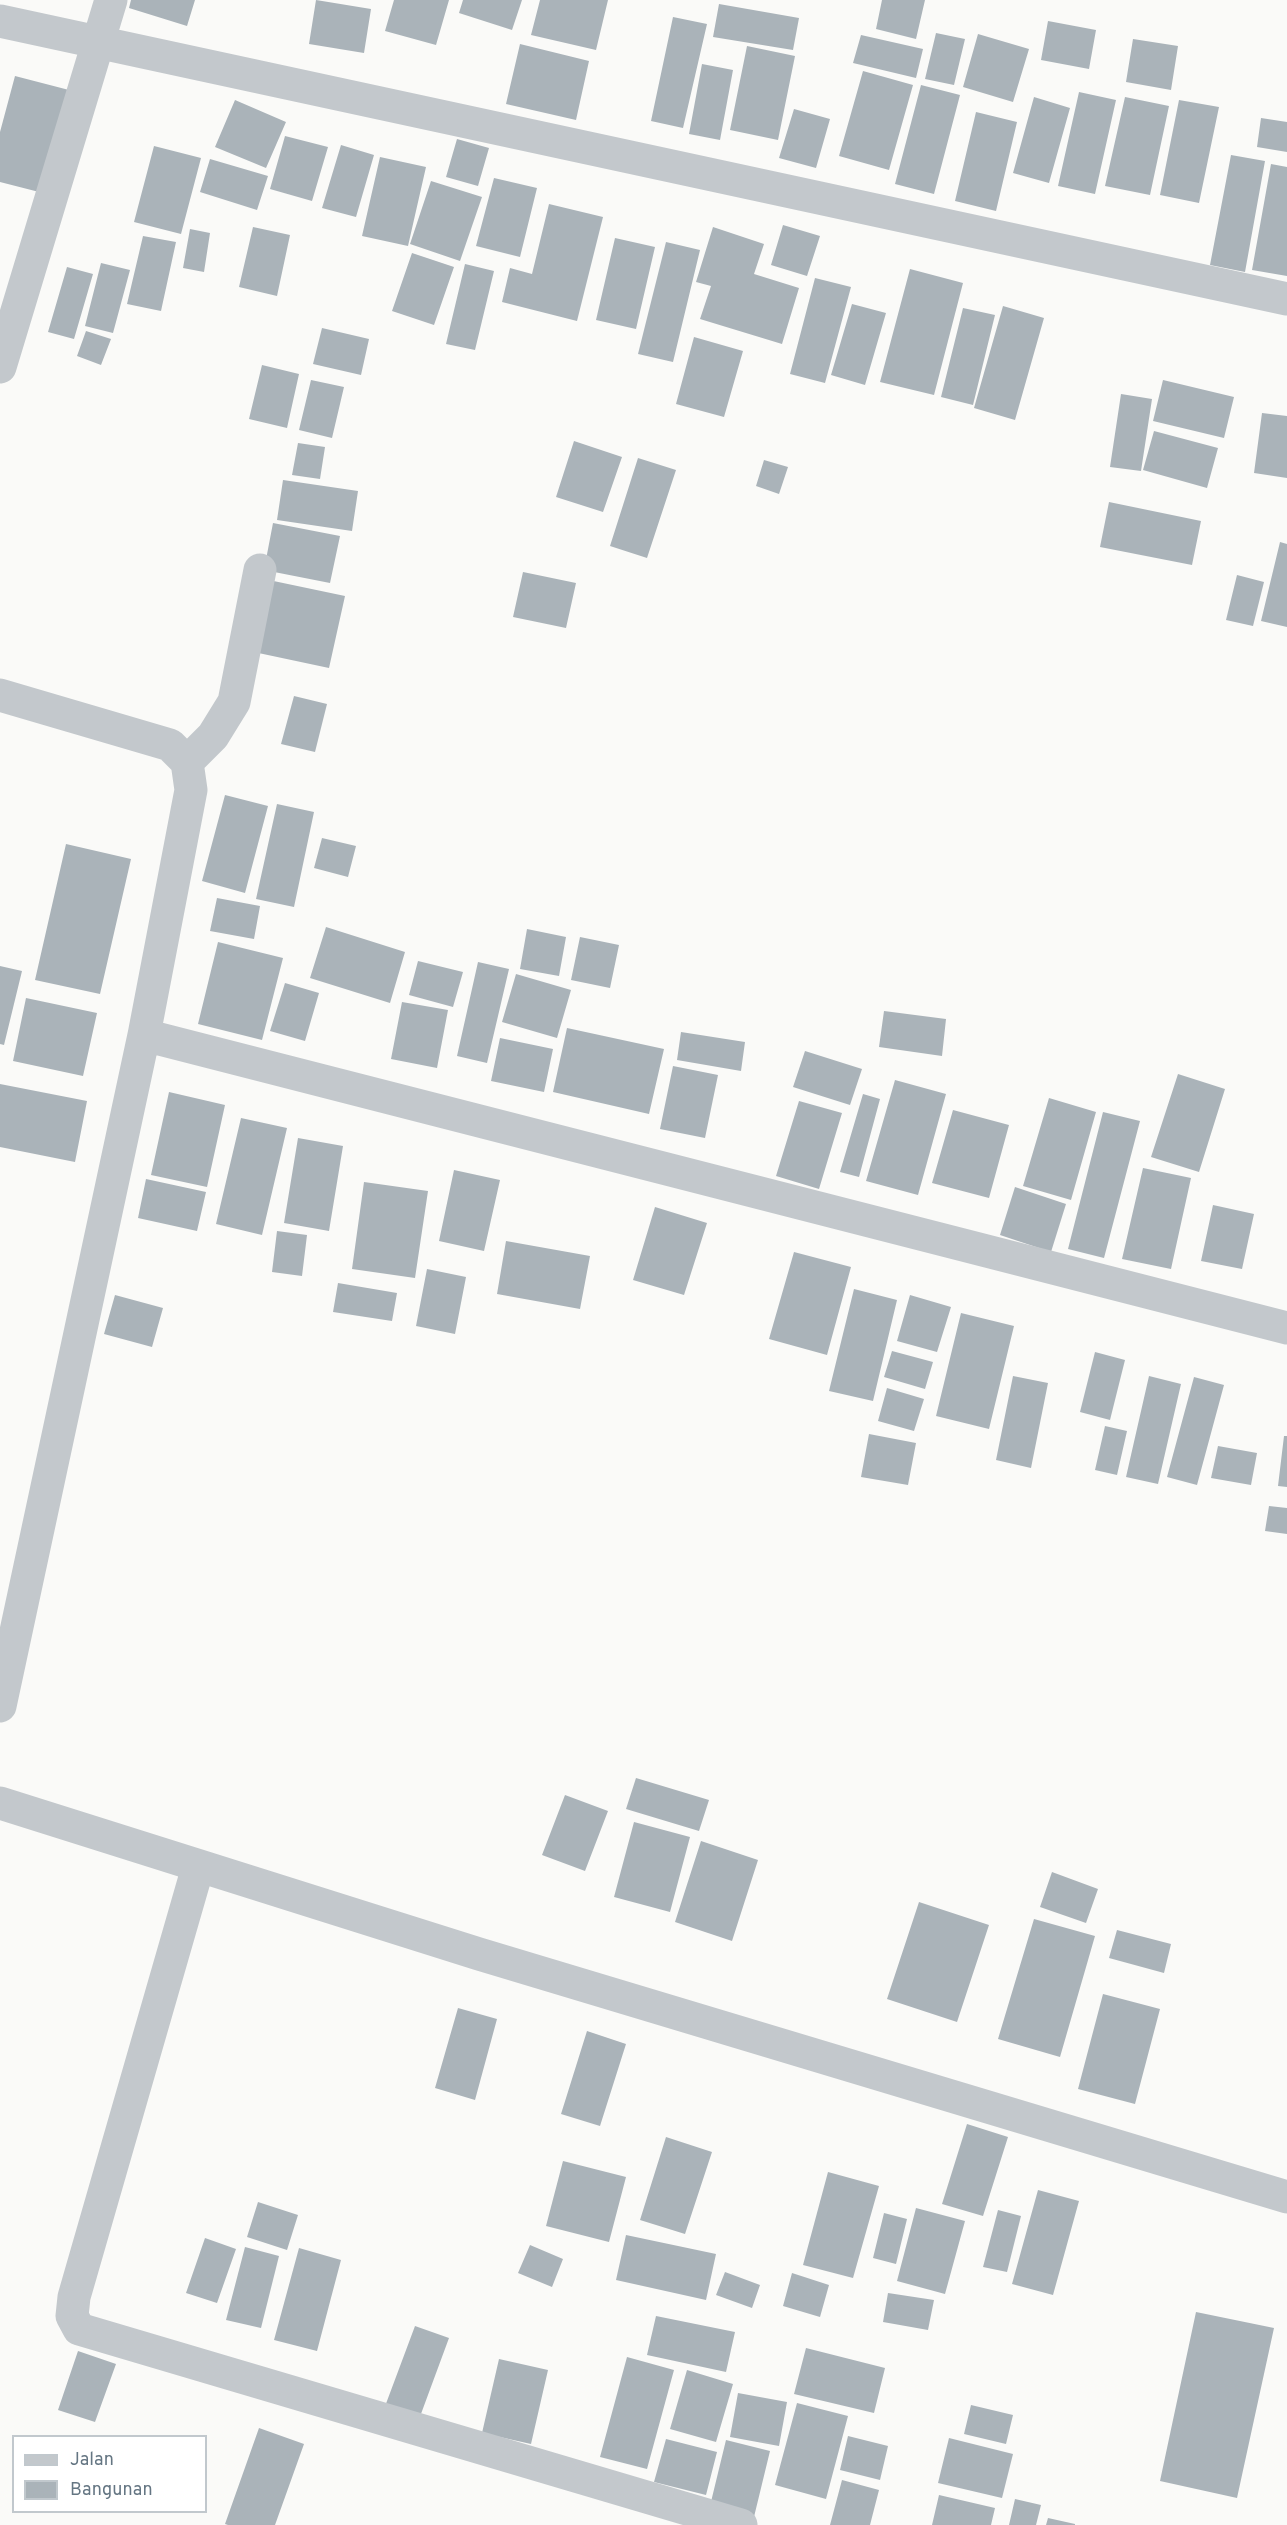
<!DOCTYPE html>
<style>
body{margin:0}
#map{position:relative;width:1287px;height:2525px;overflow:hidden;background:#fafaf8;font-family:Overpass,sans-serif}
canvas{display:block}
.legend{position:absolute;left:12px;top:2435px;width:195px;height:78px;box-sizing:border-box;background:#fff;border:2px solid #c1c8cd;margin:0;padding:8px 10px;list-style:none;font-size:18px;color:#657683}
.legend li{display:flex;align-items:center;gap:12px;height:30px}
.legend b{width:30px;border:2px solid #c1c8cd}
</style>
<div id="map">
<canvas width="1287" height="2525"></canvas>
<ul class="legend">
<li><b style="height:8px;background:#c3c8cc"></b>Jalan</li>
<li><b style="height:16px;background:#aab3b9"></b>Bangunan</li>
</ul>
</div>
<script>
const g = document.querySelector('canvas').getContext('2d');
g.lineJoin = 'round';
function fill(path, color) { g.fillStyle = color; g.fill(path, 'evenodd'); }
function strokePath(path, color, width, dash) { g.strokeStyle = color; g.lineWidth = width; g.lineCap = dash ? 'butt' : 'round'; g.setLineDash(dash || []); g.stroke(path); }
const building = new Path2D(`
 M131,0H195L187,26L129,8Z
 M316,0L371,9L364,53L309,44Z
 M394,0H449L436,45L385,31Z
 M463,0H522L512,30L459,13Z
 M540,0H608L596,50L531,35Z
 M882,0H925L916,39L876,29Z
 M719,4L799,18L793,50L713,37Z
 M673,17L707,24L683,128L651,121Z
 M1048,21L1096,30L1089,69L1041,60Z
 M936,33L965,39L954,85L925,79Z
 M978,34L1029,49L1013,102L963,87Z
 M861,35L923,49L916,78L853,63Z
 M1133,39L1178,46L1171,90L1126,82Z
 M520,44L589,61L576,120L506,104Z
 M747,46L795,56L778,140L730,130Z
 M702,64L733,70L720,140L689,134Z
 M863,71L913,85L889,170L839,156Z
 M15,76L69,90L43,193L0,182V132Z
 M921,85L960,95L934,194L895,184Z
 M1079,92L1116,100L1095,194L1058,186Z
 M1034,97L1070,108L1049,183L1013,173Z
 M1125,97L1169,106L1150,195L1105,186Z
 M235,100L286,122L266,168L215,147Z
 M1179,100L1219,107L1199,203L1160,195Z
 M794,109L830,119L816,168L779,158Z
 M976,112L1017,122L996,211L955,201Z
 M1261,118L1287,122V152L1257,147Z
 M285,136L328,147L312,201L270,189Z
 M457,139L489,148L478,186L446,177Z
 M341,145L374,155L356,217L322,208Z
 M154,146L201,158L181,234L134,222Z
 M1231,155L1265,161L1245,272L1210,265Z
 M380,157L426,167L408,246L362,236Z
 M210,159L268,176L257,210L200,192Z
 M1271,164L1287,167V276L1252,270Z
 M494,178L537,188L520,257L476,246Z
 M431,181L482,197L460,261L410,244Z
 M549,204L603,217L577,321L502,302L510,268L532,274Z
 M783,225L820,236L807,276L771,265Z
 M253,227L290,235L277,296L239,287Z
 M713,227L764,244L754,274L799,288L782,344L700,319L711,286L696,282Z
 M190,229L210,233L204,272L183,268Z
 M143,236L176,242L161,311L127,304Z
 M615,238L655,247L636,329L596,320Z
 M666,242L700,250L673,362L638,354Z
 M412,253L454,267L434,325L392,311Z
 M101,263L130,270L113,333L85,326Z
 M465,264L494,271L475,350L446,344Z
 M67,267L93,274L74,339L48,332Z
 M910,269L963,283L934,395L880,382Z
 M815,278L851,287L825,383L790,374Z
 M852,304L886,313L865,385L831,375Z
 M1003,306L1044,318L1015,420L974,408Z
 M963,308L995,315L973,405L941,397Z
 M322,328L369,339L361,375L313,364Z
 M86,331L111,339L101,365L77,356Z
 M694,337L743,351L724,417L676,404Z
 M262,365L299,374L287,428L249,419Z
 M311,380L344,387L332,438L299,430Z
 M1163,380L1234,397L1224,438L1153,421Z
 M1121,394L1152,399L1141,471L1110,467Z
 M1262,413L1287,416V478L1254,473Z
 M1154,431L1218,448L1207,488L1143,470Z
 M574,441L622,457L603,512L556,497Z
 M298,443L325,447L320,479L292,475Z
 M638,458L676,470L647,558L610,546Z
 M764,460L788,467L779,494L756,486Z
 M283,480L358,491L352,531L277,520Z
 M1109,502L1201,521L1192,565L1100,547Z
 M273,523L340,536L330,583L264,570Z
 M1280,542L1287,544V627L1261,621Z
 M523,572L576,583L566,628L513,617Z
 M1237,575L1264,582L1253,626L1226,620Z
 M264,579L345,596L329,668L249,651Z
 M294,696L327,704L315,752L281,744Z
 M225,795L268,806L245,893L202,881Z
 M277,804L314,812L294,907L256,899Z
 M322,838L356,846L348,877L314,868Z
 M66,844L131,859L100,994L35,980Z
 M217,898L260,906L254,939L210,931Z
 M326,927L405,952L390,1003L310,978Z
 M527,929L566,937L559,976L520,969Z
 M580,937L619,945L610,988L571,980Z
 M218,942L283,958L262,1040L198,1024Z
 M418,961L463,972L453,1007L409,995Z
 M478,962L509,969L487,1063L457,1056Z
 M0,966L22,971L4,1045L0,1044Z
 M516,974L571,990L557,1038L502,1022Z
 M285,983L319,993L305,1041L270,1031Z
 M26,998L97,1013L83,1076L13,1061Z
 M402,1002L448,1010L437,1068L391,1059Z
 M884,1011L946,1019L942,1056L879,1047Z
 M567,1028L664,1049L649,1114L553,1092Z
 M681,1032L745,1042L741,1071L677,1060Z
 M500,1038L553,1049L544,1092L491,1081Z
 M805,1051L862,1069L850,1105L793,1087Z
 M673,1066L718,1075L705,1138L660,1129Z
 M1178,1074L1225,1089L1199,1172L1151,1157Z
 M895,1080L946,1094L918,1195L866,1181Z
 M0,1084L87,1101L75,1162L0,1147Z
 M169,1092L225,1105L207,1187L151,1175Z
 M863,1094L880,1099L859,1177L840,1172Z
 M1049,1098L1096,1112L1071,1200L1023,1186Z
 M799,1101L842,1113L819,1189L776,1176Z
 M953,1110L1009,1125L989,1198L932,1183Z
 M1103,1112L1140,1121L1104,1258L1068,1249Z
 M241,1118L287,1128L262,1235L216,1224Z
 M298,1138L343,1146L329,1231L284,1223Z
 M1143,1168L1191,1178L1171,1269L1122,1259Z
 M454,1170L500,1180L484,1251L439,1241Z
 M146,1179L206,1192L197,1231L138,1218Z
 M364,1182L428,1191L415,1278L352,1269Z
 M1015,1187L1066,1204L1051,1252L1000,1235Z
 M1213,1205L1254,1214L1242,1269L1201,1261Z
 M655,1207L707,1223L684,1295L633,1280Z
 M277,1231L307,1235L302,1276L272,1272Z
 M506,1241L590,1256L580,1309L497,1294Z
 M794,1252L851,1267L827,1355L769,1339Z
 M427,1269L466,1277L455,1334L416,1326Z
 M338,1283L397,1293L392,1321L333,1312Z
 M854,1289L897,1300L873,1401L829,1391Z
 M115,1295L163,1308L152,1347L104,1334Z
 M910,1295L951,1307L937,1352L897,1341Z
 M961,1313L1014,1326L989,1429L936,1416Z
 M892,1351L933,1362L925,1389L884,1377Z
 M1095,1352L1125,1360L1110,1420L1080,1412Z
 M1013,1376L1048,1383L1031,1468L996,1460Z
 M1149,1376L1181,1384L1158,1484L1126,1477Z
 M1194,1377L1224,1385L1197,1485L1167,1477Z
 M887,1388L924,1399L914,1431L878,1421Z
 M1105,1426L1127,1431L1117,1475L1095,1470Z
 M869,1434L916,1443L908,1485L861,1477Z
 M1284,1436H1287V1487L1278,1486Z
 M1218,1446L1257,1453L1251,1485L1211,1478Z
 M1269,1506L1287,1508V1534L1265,1531Z
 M636,1778L709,1800L699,1831L626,1809Z
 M565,1795L608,1811L585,1871L542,1855Z
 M634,1822L690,1837L670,1912L614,1897Z
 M701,1841L758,1860L732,1941L675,1922Z
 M1052,1872L1098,1889L1086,1923L1040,1907Z
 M919,1902L989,1925L957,2022L887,1999Z
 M1034,1919L1095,1936L1060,2057L998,2039Z
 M1117,1930L1171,1944L1164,1973L1109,1958Z
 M1103,1994L1160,2009L1135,2104L1078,2089Z
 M458,2008L497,2019L475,2100L435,2088Z
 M587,2031L626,2044L600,2126L561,2114Z
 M967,2124L1008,2137L983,2216L942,2204Z
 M666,2137L712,2152L685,2234L640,2220Z
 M563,2161L626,2177L609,2242L546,2226Z
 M828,2172L879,2186L853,2278L803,2265Z
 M1038,2190L1079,2201L1053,2295L1012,2284Z
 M258,2202L298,2215L287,2250L247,2237Z
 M916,2208L965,2221L945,2294L897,2281Z
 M998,2210L1021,2216L1007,2272L983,2267Z
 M884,2213L907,2219L896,2264L873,2258Z
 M626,2235L716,2254L706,2300L616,2280Z
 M205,2238L236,2249L217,2303L186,2293Z
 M530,2245L563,2259L552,2287L518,2273Z
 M245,2247L279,2256L261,2328L226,2320Z
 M299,2248L341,2260L317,2351L274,2340Z
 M725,2272L760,2285L752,2308L716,2295Z
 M792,2273L829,2285L820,2317L783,2306Z
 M888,2293L934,2300L928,2330L883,2322Z
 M1196,2312L1274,2328L1237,2498L1160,2481Z
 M656,2316L735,2332L726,2372L647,2355Z
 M415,2326L449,2338L418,2422L384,2409Z
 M806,2348L885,2368L874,2413L794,2394Z
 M78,2351L116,2364L95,2422L58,2410Z
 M627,2357L674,2370L647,2469L600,2457Z
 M499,2359L548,2370L531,2444L482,2433Z
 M687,2370L733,2384L716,2442L670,2429Z
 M738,2393L787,2402L779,2446L730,2437Z
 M797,2403L848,2416L826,2499L775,2485Z
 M971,2405L1013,2415L1006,2444L964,2434Z
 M259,2428L304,2444L275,2525H228L225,2524Z
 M848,2436L888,2446L880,2480L840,2470Z
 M949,2438L1013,2454L1002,2498L938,2483Z
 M666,2439L717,2452L706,2495L654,2482Z
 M726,2440L770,2451L753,2521L709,2510Z
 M842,2480L879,2490L870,2525H830Z
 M939,2495L995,2508L991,2525H932Z
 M1015,2499L1041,2505L1036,2525H1009Z
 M1048,2518L1075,2524V2525H1046Z`);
const minor = new Path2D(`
 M0,21L1287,299
 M0,367L111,0
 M0,695L170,745L187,762L191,790L144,1035L1287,1328
 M187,762L213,736L234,702L260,570
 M0,1706L144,1035
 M0,1803L479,1954L1287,2197
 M198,1867L74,2297L72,2316L79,2329L741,2525`);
fill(building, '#aab3b9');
strokePath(minor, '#c3c8cc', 33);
</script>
